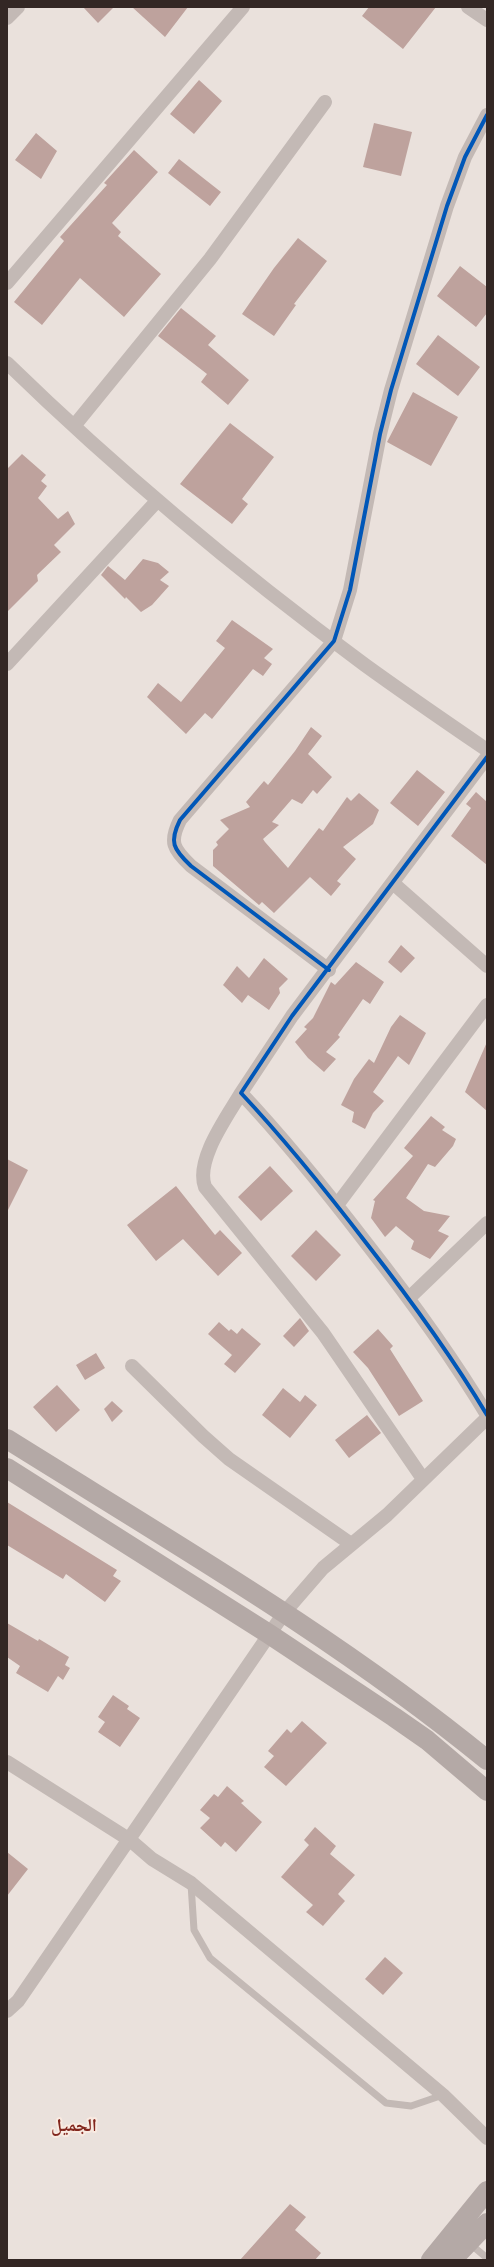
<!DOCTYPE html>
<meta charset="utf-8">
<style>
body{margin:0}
#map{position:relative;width:494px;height:2267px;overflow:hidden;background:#eae1dc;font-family:"Nunito Sans",sans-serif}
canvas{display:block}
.frame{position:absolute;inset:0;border:8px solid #332724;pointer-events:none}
</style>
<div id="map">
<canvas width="494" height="2267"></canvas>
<div class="frame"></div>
</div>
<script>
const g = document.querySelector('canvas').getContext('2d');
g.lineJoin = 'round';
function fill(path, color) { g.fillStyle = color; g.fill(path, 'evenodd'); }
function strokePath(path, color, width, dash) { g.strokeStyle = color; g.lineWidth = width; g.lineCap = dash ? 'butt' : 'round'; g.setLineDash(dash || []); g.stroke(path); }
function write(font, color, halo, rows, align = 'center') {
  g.font = font + ' "Nunito Sans","Noto Naskh Arabic",sans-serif'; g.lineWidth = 4; g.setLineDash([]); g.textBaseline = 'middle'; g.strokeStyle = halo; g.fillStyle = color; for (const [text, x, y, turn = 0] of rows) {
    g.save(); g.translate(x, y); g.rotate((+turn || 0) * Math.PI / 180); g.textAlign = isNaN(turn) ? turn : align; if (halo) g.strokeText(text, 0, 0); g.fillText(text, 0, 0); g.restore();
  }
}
const building = new Path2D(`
 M83,7H114L98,23Z
 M132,7H188L165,37Z
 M369,7H436L403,49L362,16Z
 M199,80L222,101L194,134L170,114Z
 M374,123L412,132L401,176L363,167Z
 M36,133L57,151L41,179L15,160Z
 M134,150L158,172L112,223L121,232L118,236L161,274L124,317L80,278L42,325L14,302L64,241L60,237L107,185L104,183Z
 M179,159L221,192L210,206L168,173Z
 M298,238L327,261L294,304L296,305L274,336L242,314L274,268Z
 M460,266L487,287V313L476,327L437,296Z
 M181,308L216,336L208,345L249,380L228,405L201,382L207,374L158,336Z
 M438,335L480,367L458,396L416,364Z
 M413,392L458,417L431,466L387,442Z
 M230,423L274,457L242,499L248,504L232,524L180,484Z
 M22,454L46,475L41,481L47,486L38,498L58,519L68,511L75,524L54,545L61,552L37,575L38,581L7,612V469Z
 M143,559L158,563L169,572L160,580L169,586L152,605L141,612L126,597L125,599L101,575L108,566L125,580Z
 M232,620L273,649L264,658L272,664L263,676L253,669L212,719L205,713L186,734L147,697L158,683L181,702L225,648L216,641Z
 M311,727L322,736L308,754L332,777L317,794L313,790L302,804L292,799L272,822L279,825L263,839L265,842L288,868L319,828L323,831L347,797L351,801L359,793L379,810L373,824L343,847L356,859L337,881L341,884L331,896L310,877L274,913L262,902L259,905L213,866V850L218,845L216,842L229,829L220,820L250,807L246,802L264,781L268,785L295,751Z
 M417,770L445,792L418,826L390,803Z
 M476,792L487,802V865L451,836L471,808L466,804Z
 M401,945L415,958L401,973L388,962Z
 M264,958L288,979L279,988L280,993L269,1010L248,995L242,1003L223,985L237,966L249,978Z
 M356,962L384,982L370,1004L363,999L338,1035L340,1037L326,1052L336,1059L324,1072L308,1058L295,1042L307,1029L304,1027L313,1018L331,982L335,985Z
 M400,1015L426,1033L409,1065L398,1056L373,1092L384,1101L373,1113L365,1129L352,1122L354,1112L341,1105L354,1079L369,1059L374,1063L391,1027Z
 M487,1042V1111L465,1092Z
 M431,1116L445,1127L442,1130L456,1139L453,1146L435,1167L428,1164L406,1198L424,1211L450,1216L438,1231L449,1236L430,1259L411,1249L414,1241L396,1226L385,1237L371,1218L375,1201L373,1200L413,1156L404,1148Z
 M7,1159L28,1170L7,1212Z
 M270,1166L293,1191L261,1221L238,1197Z
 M176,1186L215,1235L220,1230L242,1253L218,1276L183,1239L156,1261L127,1225Z
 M316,1230L341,1255L316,1281L291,1256Z
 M300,1318L309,1331L294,1347L283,1336Z
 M219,1322L229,1331L231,1329L237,1334L242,1328L261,1344L235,1373L224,1364L232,1355L208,1334Z
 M378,1329L393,1346L390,1349L423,1401L399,1416L368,1368L353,1352Z
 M96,1353L105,1368L85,1380L76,1365Z
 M57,1385L80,1410L56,1432L33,1407Z
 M283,1388L300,1402L305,1395L317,1405L290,1438L262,1415Z
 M112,1401L123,1411L112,1422L104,1409Z
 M367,1415L381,1433L349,1458L335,1440Z
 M7,1502L117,1570L113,1576L121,1581L105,1602L66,1574L63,1579L7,1545Z
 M7,1623L38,1641L39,1639L69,1657L65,1665L70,1668L63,1680L58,1676L48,1692L16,1673L20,1666L7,1657Z
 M113,1695L129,1706L127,1709L140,1718L120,1747L98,1732L105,1722L98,1717Z
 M302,1721L327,1743L286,1786L264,1767L274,1756L268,1751L287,1729L291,1733Z
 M227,1786L244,1801L241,1803L262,1822L236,1852L225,1842L221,1847L200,1828L210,1818L200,1810L214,1794L218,1797Z
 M315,1827L336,1846L330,1854L355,1875L338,1894L345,1901L323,1926L306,1912L313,1905L281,1877L309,1845L304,1840Z
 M7,1852L28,1869L7,1896Z
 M385,1957L403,1973L383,1995L365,1979Z
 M290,2204L306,2217L295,2230L321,2253L315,2260H240Z`);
const lane = new Path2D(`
 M191,1884L194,1930L210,1958L386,2103L411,2106L443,2095
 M469,2243L487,2258`);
const street = new Path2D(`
 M468,7L487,20
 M7,18L18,7
 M7,283L243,7
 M7,363C119,472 239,572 365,665C405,694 446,722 487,750
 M74,426L210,259L325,102
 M7,664L157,501
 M487,757L292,1016L241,1093C286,1141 327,1192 367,1244C410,1299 451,1355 487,1415
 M394,884L487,966
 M329,970L191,866C173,849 169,842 180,820L334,641L350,590L380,434L391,390L447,206L465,157L487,115
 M241,1093C227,1117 195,1160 205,1187L323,1333L423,1479
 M337,1205L487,1005
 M409,1298L487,1223
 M132,1366L203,1436L229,1459L351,1544
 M7,1762L130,1840L152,1859L191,1883L443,2095L487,2138
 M7,2011L18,2001L284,1613L323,1568L387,1515L487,1418`);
const secondary = new Path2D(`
 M7,1439C170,1541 338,1638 487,1760
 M7,1468L269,1634L394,1717L427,1740L487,1791
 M431,2260L487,2191
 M452,2260L487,2223`);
const cycleway = new Path2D(`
 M487,757L292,1016L241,1093C286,1141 327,1192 367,1244C410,1299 451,1355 487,1415
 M329,970L191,866C173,849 169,842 180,820L334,641L350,590L380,434L391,390L447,206L465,157L487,115`);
const districtNames = [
 ["الجميل",74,2127]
];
fill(building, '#bea29d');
strokePath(lane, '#c3b9b5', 7);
strokePath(street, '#c3b9b5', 14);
strokePath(secondary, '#b4a9a6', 20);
strokePath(cycleway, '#0057b8', 4);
write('bold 18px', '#82261d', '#f9eae1', districtNames);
</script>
